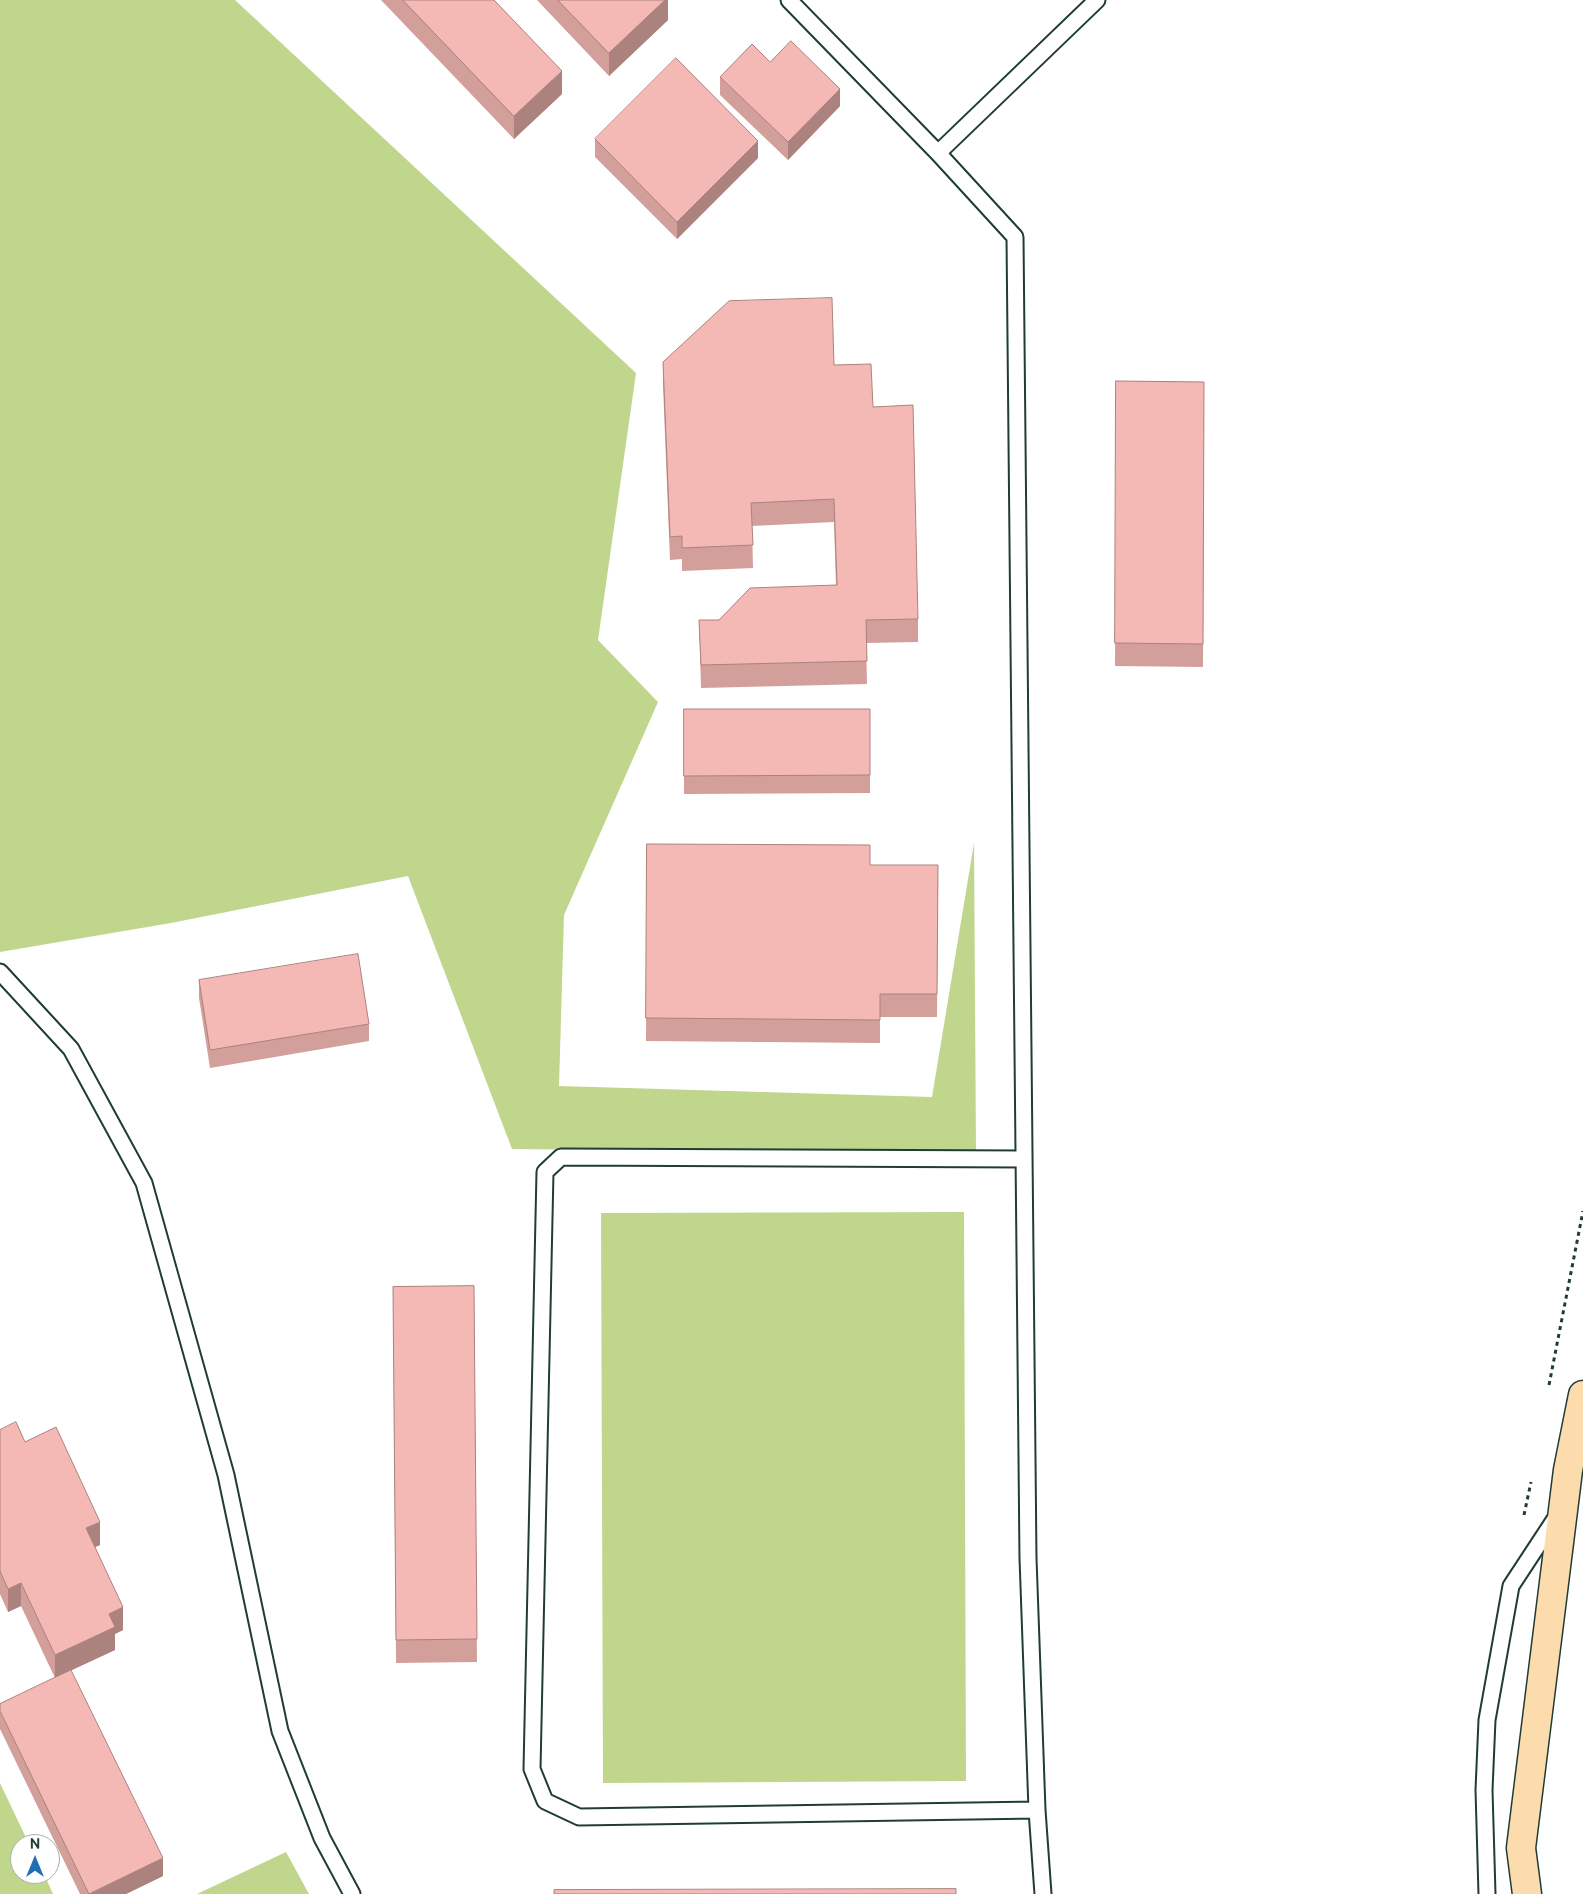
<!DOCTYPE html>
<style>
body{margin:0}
#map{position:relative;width:1583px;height:1894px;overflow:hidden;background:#fff;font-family:"Balsamiq Sans",sans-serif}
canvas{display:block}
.north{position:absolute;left:10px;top:1834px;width:50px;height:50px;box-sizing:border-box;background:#fff;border:1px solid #a5b1ae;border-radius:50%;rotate:0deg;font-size:14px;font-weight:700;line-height:20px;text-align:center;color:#1f3d34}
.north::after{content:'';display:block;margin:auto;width:18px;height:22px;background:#1f6fb2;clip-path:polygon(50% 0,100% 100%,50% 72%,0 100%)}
</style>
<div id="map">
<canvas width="1583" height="1894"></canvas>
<div class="north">N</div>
</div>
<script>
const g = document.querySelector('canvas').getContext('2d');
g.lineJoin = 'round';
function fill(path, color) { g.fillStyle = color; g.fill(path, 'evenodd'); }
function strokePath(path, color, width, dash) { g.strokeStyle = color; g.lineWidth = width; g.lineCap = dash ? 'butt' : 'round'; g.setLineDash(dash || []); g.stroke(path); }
const green = new Path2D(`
 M0,0H235L636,373L598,640L658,702L564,915L559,1086L932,1097L974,843L976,1154L512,1149L408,876L171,923L0,952Z
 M964,1212L966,1781L603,1783L601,1213Z
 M0,1783L29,1844H20V1874H44L53,1894H0Z
 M286,1852L309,1894H197Z`);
const path = new Path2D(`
 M1549,1385L1583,1211
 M1524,1515L1531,1482`);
const lane = new Path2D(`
 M789,0L938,153L1015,237L1028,1558L1037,1810L1043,1894
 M938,153L1097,0
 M0,972L71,1049L144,1183L226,1475L280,1731L322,1838L352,1894
 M1024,1159L561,1157L545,1172L532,1769L545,1801L579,1817L1037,1810
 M1487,1894L1484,1790L1487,1720L1511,1586L1557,1516`);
const primary = new Path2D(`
 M1527,1894L1521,1848L1568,1470L1583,1395`);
const wall = new Path2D(`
 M381,0H494L562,94L514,139Z
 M537,0H668V20L609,76Z
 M770,62L840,106L788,160L720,95V77Z
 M595,139L758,158L677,239L595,157Z
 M663,362L834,365L873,407L918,619V642L866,643L867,684L701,688L699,620H719L836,585L834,522L752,526L753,568L682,571V559L670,560L663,385Z
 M1116,381L1204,382L1203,667L1115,666Z
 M684,709H870V793L684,794Z
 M647,844L870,865H938L937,1017H880V1043L646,1041Z
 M199,980L369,1024V1041L210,1068L199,998Z
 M474,1286L477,1662L396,1663L393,1287Z
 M0,1430L25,1442L100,1545L95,1547L123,1630L115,1634V1650L71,1670L163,1876L126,1894H80L0,1729V1704L55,1678L21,1606L8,1612L0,1594Z`);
const shadedWall = new Path2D(`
 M665,0H668V20L609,76V53Z
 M562,71V94L514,139V116Z
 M840,89V106L788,160V142Z
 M758,141V158L677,239V222Z
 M100,1522V1545L86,1551V1528Z
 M21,1583V1606L8,1612V1589Z
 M123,1607V1630L115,1634V1650L55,1678V1655L109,1614Z
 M163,1858V1876L126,1894H89Z`);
const building = new Path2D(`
 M403,0H494L562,71L514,116Z
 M558,0H665L609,53Z
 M791,41L840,89L788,142L720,77L752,44L770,62Z
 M676,58L758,141L677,222L595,139Z
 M832,298L834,365L871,364L873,407L913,405L918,619L866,620L867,661L701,665L699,620H719L750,588L837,585L834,499L751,503L753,545L682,548V536L670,537L663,362L729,301Z
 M1116,381L1204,382L1203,644L1115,643Z
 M684,709H870V775L684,776Z
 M647,844L870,845V865H938L937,994H880V1020L646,1018Z
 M358,954L369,1024L210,1050L199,980Z
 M474,1286L477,1639L396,1640L393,1287Z
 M16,1422L25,1442L56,1427L100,1522L86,1528L123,1607L109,1614L115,1627L55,1655L21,1583L8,1589L0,1571V1430Z
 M71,1670L163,1858L89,1894L0,1711V1704Z
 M956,1889V1894H554V1890Z`);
fill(green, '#c0d68c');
strokePath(lane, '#1f3d34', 19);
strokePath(primary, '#1f3d34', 31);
strokePath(path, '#1f3d34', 3, [4, 4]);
strokePath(lane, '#fff', 15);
strokePath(primary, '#fcdcac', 28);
fill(wall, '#d29f9b');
fill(shadedWall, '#ab827e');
fill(building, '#f4b9b4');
strokePath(building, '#ab827e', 1);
</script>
